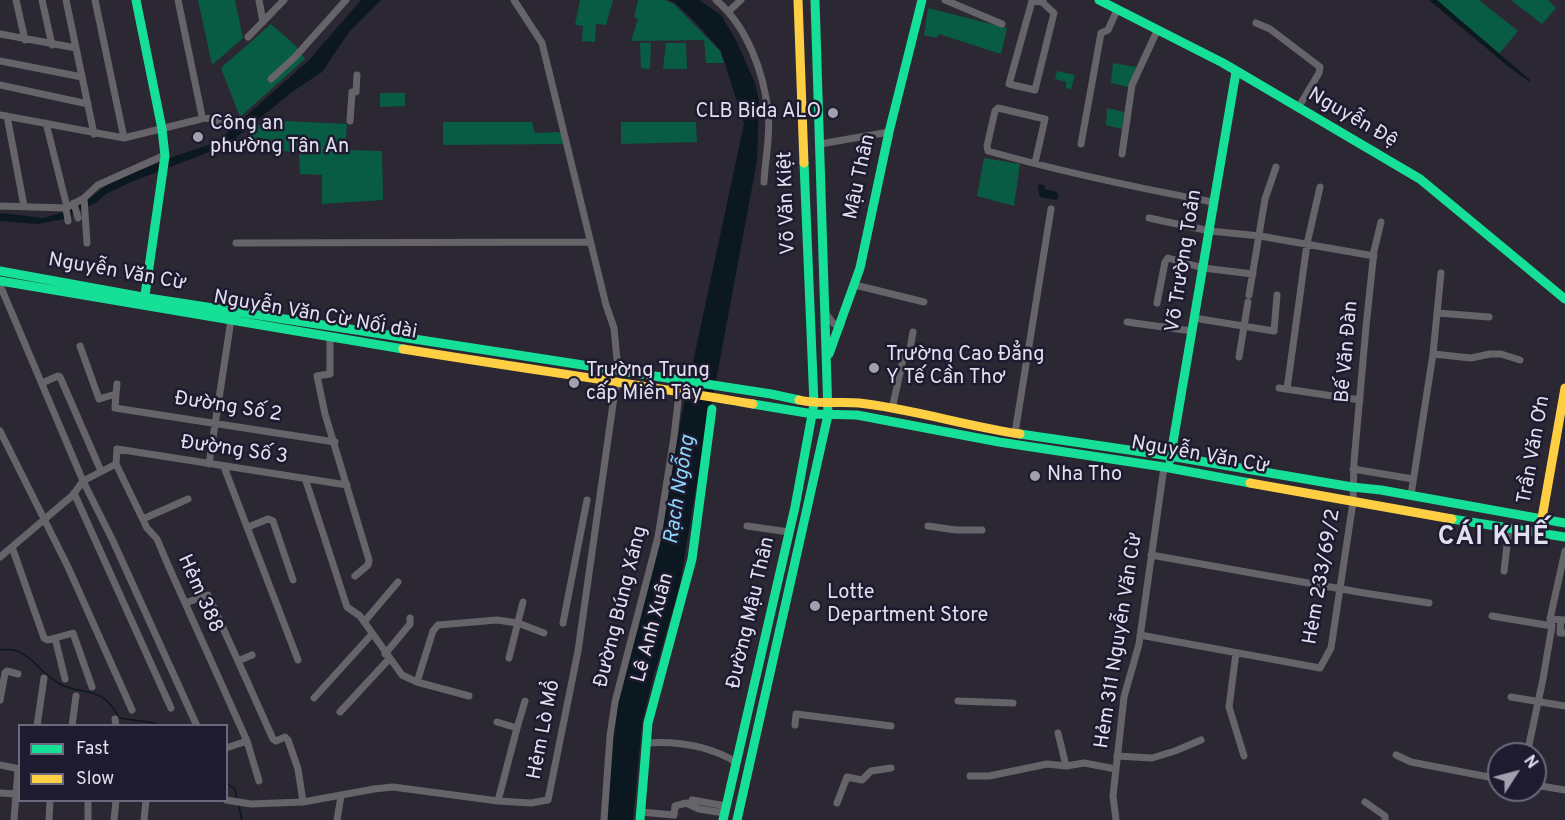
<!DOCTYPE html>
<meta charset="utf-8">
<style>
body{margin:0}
#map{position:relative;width:1565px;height:820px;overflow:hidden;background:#2b2834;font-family:Overpass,sans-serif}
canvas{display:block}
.legend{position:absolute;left:18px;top:724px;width:210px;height:78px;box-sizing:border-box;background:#1e1a2f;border:2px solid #6c697c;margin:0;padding:8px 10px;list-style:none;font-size:18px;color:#e2e0ef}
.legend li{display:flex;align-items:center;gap:12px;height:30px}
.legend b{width:30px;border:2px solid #6c697c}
.north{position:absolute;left:1487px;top:742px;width:60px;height:60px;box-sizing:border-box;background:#1e1a2f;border:2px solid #6c697c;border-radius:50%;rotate:54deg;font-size:16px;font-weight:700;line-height:24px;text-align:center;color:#e2e0ef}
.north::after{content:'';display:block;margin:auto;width:21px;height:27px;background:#a2a0ae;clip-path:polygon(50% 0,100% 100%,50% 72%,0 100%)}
</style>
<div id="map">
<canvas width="1565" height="820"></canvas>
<ul class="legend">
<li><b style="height:8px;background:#16e098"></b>Fast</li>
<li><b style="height:8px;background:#ffcf43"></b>Slow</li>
</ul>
<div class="north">N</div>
</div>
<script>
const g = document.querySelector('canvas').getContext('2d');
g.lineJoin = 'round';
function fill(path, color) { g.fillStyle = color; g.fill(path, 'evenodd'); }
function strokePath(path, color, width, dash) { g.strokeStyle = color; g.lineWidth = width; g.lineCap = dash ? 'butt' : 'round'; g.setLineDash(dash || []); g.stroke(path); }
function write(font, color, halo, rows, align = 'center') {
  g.font = font + ' Overpass,sans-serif'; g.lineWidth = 5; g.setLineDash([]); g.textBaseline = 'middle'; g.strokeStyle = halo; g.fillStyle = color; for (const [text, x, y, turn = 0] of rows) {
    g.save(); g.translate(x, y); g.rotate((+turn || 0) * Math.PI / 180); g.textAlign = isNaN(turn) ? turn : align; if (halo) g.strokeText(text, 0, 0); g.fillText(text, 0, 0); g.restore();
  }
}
const forest = new Path2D(`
 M198,0H235L243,38L212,65Z
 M580,0H613L606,25L596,24L595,42L582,41L583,26L575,25Z
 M638,0H665L674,4L720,51L724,63H706L704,40L631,41L638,19L634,17Z
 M1437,0H1479L1518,31L1499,54Z
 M1511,0H1548L1556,8L1542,24Z
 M928,8L1007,28L1001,54L939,34L937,38L924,35Z
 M271,24L296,46L305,59L240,117L221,68Z
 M640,43H651L650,69L641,68Z
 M666,43H686L687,69H663Z
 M1113,63L1136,67L1129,87L1111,83Z
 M1057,71L1075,75L1071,89L1066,88V82L1055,79Z
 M380,93H405V106L380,107Z
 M1107,108L1124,112L1122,129L1106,125Z
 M266,120L347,124L345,150L382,151L383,200L322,204V175L300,174L299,152L230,148Z
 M443,122H532L535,133L561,132L563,144L443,145Z
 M621,122H696L697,142L621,144Z
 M984,158L1020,164L1014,206L977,196Z`);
const water = new Path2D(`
 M361,0H381L349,32L322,72L292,92L227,145L131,182L106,194L97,202L64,219L38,224L0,221V214L3,213L43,218L64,212L82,204L111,182L178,155L217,142L309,60Z
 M668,0H699L721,15L736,40L755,83L759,101L757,161L695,493L680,585L653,678L642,723L633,820H606L614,716L657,551L681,418L744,124L721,51L694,21L675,3Z
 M1429,0H1437L1530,80V82L1510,68Z
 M1039,184L1044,185L1045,189L1057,192L1058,198L1056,200L1040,197L1038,189Z`);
const stream = new Path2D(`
 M0,650C30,646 35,670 58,683C82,697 102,683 119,718L155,723L156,726
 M226,783L235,789L237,799
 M239,806L242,820`);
const street = new Path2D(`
 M16,0L25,40
 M42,0L52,45
 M66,0L94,134
 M95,0L124,138
 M259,0L263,22
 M514,0L542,43L606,305L614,328L618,370
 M716,0C747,26 764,73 768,112C771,135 765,159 764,182
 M945,0L1002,24
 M1042,2L1032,1L1009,84L1035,90L1054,13L1042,2L1043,0
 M729,11L741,0
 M1256,23L1270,29L1320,67L1319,73L1298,108
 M0,34L76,48
 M248,37L284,0
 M0,61L82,77
 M271,79L295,57L346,0
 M0,85L88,104
 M0,115L124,138L201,119L202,116L178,0
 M7,116L24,206
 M201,118L216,119L223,126L231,120
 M350,121L352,92H356L357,75
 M46,123L67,207
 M820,144L889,132
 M1081,144L1101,33L1108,30L1117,10
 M1122,154L1132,85L1157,31
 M1035,163L1045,119L998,108L995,111L987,146L988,151C1062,172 1138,188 1213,202
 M84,198L98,185L165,155
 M74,203L78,218
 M0,206L66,208L84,198L87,243
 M66,208L68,221
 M1149,218L1210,231L1260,236L1374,256
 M236,243L590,242
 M0,285L83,481L113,541L197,726
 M855,285L924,302
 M1249,295L1265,199L1276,167
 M1157,303L1165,262L1168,258L1203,268L1253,274
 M1437,313L1489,317
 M826,314L834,324L841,325
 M1194,318L1274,331L1277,295
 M1127,322L1192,331
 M330,337V374L317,376L325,414L369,560L368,565L355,576
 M80,346L99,399L116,394L115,408L335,442
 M1433,354L1471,358L1490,354H1501L1520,360
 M1239,357L1248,302
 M42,383L58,376L60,377L101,471
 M1279,388L1360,400
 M1287,389L1307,244L1320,187
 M116,394L117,384
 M892,409L904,355L909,354L913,332
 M0,431L68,567L132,710
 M1015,433L1051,209
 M209,464L231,320
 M224,467L298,660
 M1353,469L1413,479
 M305,478L347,607L360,616L402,675L417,682L469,696
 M74,493L171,708
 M1411,495L1433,354L1441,273
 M143,519L188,499
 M747,526L789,532
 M928,526L956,530H982
 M248,527L268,519L273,521L293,580
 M12,547L44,638L48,640L73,633L92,687
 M1565,551L1550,619L1565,620
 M1151,555L1364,593L1429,603
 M0,557L73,495L83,481L116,464
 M1504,571L1509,528
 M185,603L208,595L238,661
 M1492,616L1552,626
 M1561,620L1560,633H1565
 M364,622L398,582
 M563,623L587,500
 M1140,635L1320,668L1331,648L1353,502L1354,462L1366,327L1374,251L1381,222
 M55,638L65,679
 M1236,653L1229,707L1244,756
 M385,654L410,624V618
 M252,655L238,661L273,739L276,741L285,737L288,740L298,769L303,802
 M509,658L523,602
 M417,682L433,631L438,625L497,620L518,623L544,633
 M1511,697L1565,706
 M314,698L372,634
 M0,700L5,673L7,671L18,674
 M958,701L1013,703
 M340,712L389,659
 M115,719L116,726
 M497,722L517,728L525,701
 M795,725L796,714L891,726
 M37,726L44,678
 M72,726L76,696
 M646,743C677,741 709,746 736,762
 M226,748L247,741
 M1527,754L1543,679L1552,626L1550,619
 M1396,755L1411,762L1499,779
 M1117,756L1152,758L1175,751L1201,740
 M0,765L20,769
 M1066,766L1084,763L1116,769
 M970,776H989L1047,764L1066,766L1058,733
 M259,781L247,741L168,565L157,539L147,528L116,464L117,449L347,485
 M1535,785L1565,790
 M0,793L16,794
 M226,800L251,804L303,802L374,789L393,787L498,801L531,803L548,800L578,651L615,390L619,382
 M692,800L726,806
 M498,801L517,728
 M1365,802L1385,816V820
 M837,803L847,777L862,780L871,771L891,768
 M640,812L674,815L675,806L686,803L699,809L724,813
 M14,820L18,769
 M49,820L50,800
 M88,820V800
 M114,820L116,800
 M144,820L146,800
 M337,820L341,796
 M604,820L610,736L615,702L658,537L674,437L678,402
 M1116,820L1113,796L1124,697L1139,644L1164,467`);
const fast = new Path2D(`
 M136,0L162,129L165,156L144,302
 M1099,0L1223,63L1420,179L1565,299
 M0,271L148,298L771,394L799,400
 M0,281L403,349
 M829,354L860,268L889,132L922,0
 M753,404L813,414L857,415L999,442L1164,467L1250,483
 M1020,434L1170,456L1352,487L1381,490L1565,523
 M1170,460L1236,72
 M1452,519L1565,537
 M640,820L648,723L692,559L712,409
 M723,820L795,507L814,404L804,163
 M737,820L828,415L815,0`);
const slow = new Path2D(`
 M798,0L804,163
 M403,349C520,368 637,384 753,404
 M799,400C819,405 839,401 859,403C913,409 966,426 1020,434
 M1250,483L1452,519
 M1542,518L1565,388`);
const markers = [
 [833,113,6,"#a2a0ae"],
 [198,137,6,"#a2a0ae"],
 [874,368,6,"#a2a0ae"],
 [574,383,6,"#a2a0ae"],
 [1035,476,6,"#a2a0ae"],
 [815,606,6,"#a2a0ae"]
];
const poiNames = [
 ["CLB Bida ALO",821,113,"right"],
 ["Công an",210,125],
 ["phường Tân An",210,148],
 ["Trường Cao Đẳng",886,356],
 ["Y Tế Cần Thơ",886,379],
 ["Trường Trung",586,372],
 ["cấp Miền Tây",586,395],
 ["Nha Tho",1047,476],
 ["Lotte",827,594],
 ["Department Store",827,617]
];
const streetNames = [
 ["Nguyễn Đệ",1352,119,30],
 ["Mậu Thân",861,177,-78],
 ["Võ Văn Kiệt",788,203,-92],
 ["Võ Trường Toản",1185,261,-81],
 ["Nguyễn Văn Cừ",117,273,10],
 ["Nguyễn Văn Cừ Nối dài",315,316,10],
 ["Bế Văn Đàn",1348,352,-85],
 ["Đường Số 2",228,408,9],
 ["Trần Văn Ơn",1535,450,-80],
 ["Đường Số 3",234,451,8],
 ["Nguyễn Văn Cừ",1200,456,10],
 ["Hẻm 233/69/2",1323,577,-80],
 ["Hẻm 388",199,594,66],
 ["Đường Búng Xáng",622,607,-76],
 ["Đường Mậu Thân",752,613,-77],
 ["Lê Anh Xuân",654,628,-75],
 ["Hẻm 311 Nguyễn Văn Cừ",1120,641,-81],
 ["Hẻm Lò Mổ",545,730,-79]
];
const waterNames = [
 ["Rạch Ngỗng",681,490,-81]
];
const districtNames = [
 ["CÁI KHẾ",1494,539]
];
fill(forest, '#085c43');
fill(water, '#0b181f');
strokePath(stream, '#0b181f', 1.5);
strokePath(street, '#666469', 7);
strokePath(fast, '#16e098', 9);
strokePath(slow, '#ffcf43', 9);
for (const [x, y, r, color] of markers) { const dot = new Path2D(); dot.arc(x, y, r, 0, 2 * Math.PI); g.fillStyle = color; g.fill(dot); strokePath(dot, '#1e1a2f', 2); }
write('20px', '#e2e0ef', '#1e1a2f', poiNames, 'left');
write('20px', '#e2e0ef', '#1e1a2f', streetNames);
write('italic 21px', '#8bd7fa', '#1e1a2f', waterNames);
g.letterSpacing = '1.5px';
write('bold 26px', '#e2e0ef', '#1e1a2f', districtNames);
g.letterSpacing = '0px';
</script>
